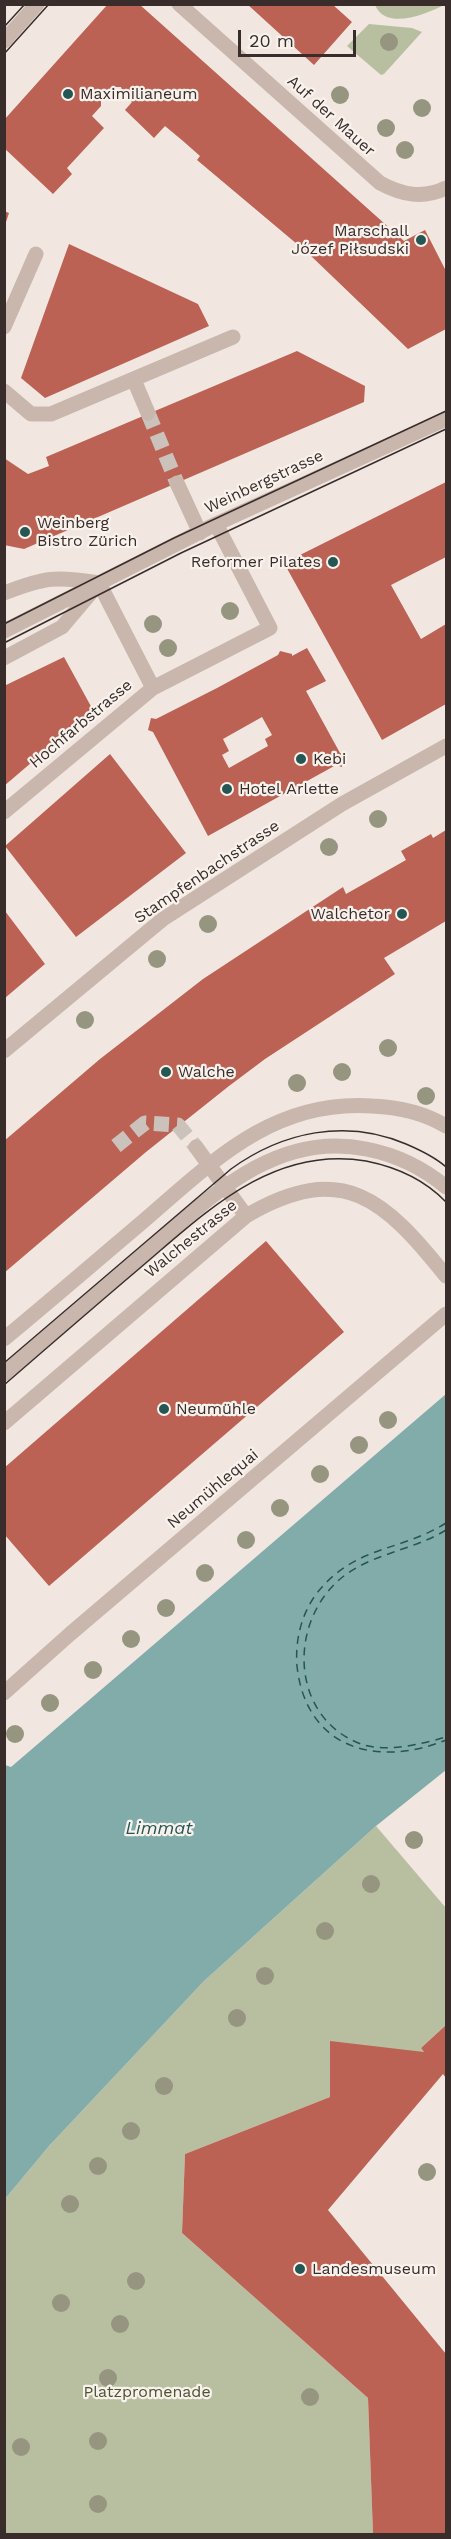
<!DOCTYPE html>
<meta charset="utf-8">
<style>
body{margin:0}
#map{position:relative;width:451px;height:2539px;overflow:hidden;background:#f1e7e0;font-family:"Work Sans",sans-serif}
canvas{display:block}
.frame{position:absolute;inset:0;border:6px solid #382d2b;pointer-events:none}
.scale{position:absolute;left:238px;top:30px;width:118px;height:27px;box-sizing:border-box;border:3px solid #382d2b;border-top:0;padding-left:8px;font-size:18px;line-height:21px;white-space:nowrap;color:#382d2b;-webkit-text-stroke:4px #f9f2ec;paint-order:stroke}
</style>
<div id="map">
<canvas width="451" height="2539"></canvas>
<div class="frame"></div>
<div class="scale">20 m</div>
</div>
<script>
const g = document.querySelector('canvas').getContext('2d');
g.lineJoin = 'round';
function fill(path, color) { g.fillStyle = color; g.fill(path, 'evenodd'); }
function strokePath(path, color, width, dash) { g.strokeStyle = color; g.lineWidth = width; g.lineCap = dash ? 'butt' : 'round'; g.setLineDash(dash || []); g.stroke(path); }
function write(font, color, halo, rows, align = 'center') {
  g.font = font + ' "Work Sans",sans-serif'; g.lineWidth = 4.5; g.setLineDash([]); g.textBaseline = 'middle'; g.strokeStyle = halo; g.fillStyle = color; for (const [text, x, y, turn = 0] of rows) {
    g.save(); g.translate(x, y); g.rotate((+turn || 0) * Math.PI / 180); g.textAlign = isNaN(turn) ? turn : align; if (halo) g.strokeText(text, 0, 0); g.fillText(text, 0, 0); g.restore();
  }
}
const green = new Path2D(`
 M375,5V4L444,5C426,14 386,31 375,5Z
 M369,24L412,28L422,32L384,74L381,75L347,46Z
 M376,1826L446,1908V2025L421,2048L424,2052L330,2097L185,2154L182,2233L368,2398L373,2534H5V2199L49,2146L204,1981Z`);
const water = new Path2D(`
 M446,1394V1770L376,1826L204,1981L49,2146L5,2199V1765L11,1767Z`);
const ferry = new Path2D(`
 M446,1523C400,1552 355,1545 317,1593C301,1614 295,1641 297,1666C306,1749 377,1768 446,1740
 M446,1530C409,1553 360,1554 330,1589C288,1637 296,1720 361,1744C387,1753 421,1744 446,1737`);
const building = new Path2D(`
 M108,4H139L404,241L425,230L446,271V329L408,349L310,255L197,160L200,156L183,141L165,126L154,138L125,110L132,102L124,95L121,87H115L101,101V106L92,116L104,128L67,168L72,174L53,194L4,148V120Z
 M247,4H332L352,22L314,65Z
 M4,211L9,213L5,225H4Z
 M69,244L198,304L209,326L45,398L21,378Z
 M297,351L365,386L364,402L24,549L4,545V458L28,474L49,466L46,457Z
 M446,482V557L391,585L421,639L446,624V704L382,740L284,563Z
 M307,648L326,681L306,691L340,753L345,754L342,767L336,765L208,836L153,732L148,730L151,718L156,719L217,688L278,655L280,651L292,654V656ZM262,717L272,735L265,739L268,746L229,768L222,755L229,751L223,739Z
 M64,657L93,710L4,786V686Z
 M110,754L186,853L76,937L5,846Z
 M446,830V921L384,958L395,974L265,1059L229,1086L146,1152L4,1273V1141L100,1059L203,979L343,887L346,894L406,860L401,851L431,834L433,838Z
 M5,911L45,964L5,998Z
 M266,1241L344,1332L49,1586L4,1534V1468Z
 M446,2025V2078L443,2074L328,2210L446,2354V2534H373L368,2398L182,2233L185,2154L330,2097V2041L424,2052L421,2048Z`);
const minorTunnel = new Path2D(`
 M148,413L177,483
 M116,1146L145,1123L178,1125L196,1147`);
const minor = new Path2D(`
 M179,4L380,183C402,195 423,199 446,188
 M4,41L37,4
 M4,327L36,254
 M134,380L148,413
 M4,391L31,414H51L233,337
 M177,483L200,533
 M99,583L153,688L270,628L216,524
 M4,593C46,577 55,576 99,583
 M4,631L216,524L446,419
 M4,658L62,627L95,588
 M4,812L153,688
 M4,1051L163,919L342,804L446,746
 M196,1147L246,1216
 M4,1339C50,1301 95,1262 140,1224C211,1163 272,1099 372,1106C398,1107 424,1113 446,1126
 M4,1374C50,1335 96,1295 142,1256C206,1201 273,1130 366,1149C397,1155 422,1167 446,1187
 M4,1423L246,1216C343,1159 385,1200 446,1276
 M4,1693L70,1634L446,1314`);
const tram = new Path2D(`
 M4,27L25,4
 M4,54L49,4
 M4,624L174,538L446,411
 M4,643L181,553L446,429
 M4,1363L231,1169C282,1132 346,1118 406,1144C420,1150 435,1157 446,1167
 M4,1385C49,1346 94,1307 140,1268C205,1213 272,1145 366,1161C396,1167 425,1180 446,1202`);
const trees = [
 [389,42],
 [340,95],
 [422,108],
 [386,128],
 [405,150],
 [230,611],
 [153,624],
 [168,648],
 [378,819],
 [329,847],
 [208,924],
 [157,959],
 [85,1020],
 [388,1048],
 [342,1072],
 [297,1083],
 [426,1096],
 [388,1420],
 [359,1445],
 [320,1474],
 [280,1508],
 [246,1540],
 [205,1573],
 [166,1608],
 [131,1639],
 [93,1670],
 [50,1703],
 [15,1734],
 [414,1840],
 [371,1884],
 [325,1931],
 [265,1976],
 [237,2018],
 [164,2086],
 [131,2131],
 [98,2166],
 [427,2172],
 [70,2204],
 [136,2281],
 [61,2303],
 [120,2324],
 [108,2378],
 [310,2397],
 [98,2441],
 [21,2447],
 [98,2504]
];
const markers = [
 [68,94,6,"#245654"],
 [421,240,6,"#245654"],
 [25,532,6,"#245654"],
 [333,562,6,"#245654"],
 [301,759,6,"#245654"],
 [227,789,6,"#245654"],
 [402,914,6,"#245654"],
 [166,1072,6,"#245654"],
 [164,1409,6,"#245654"],
 [300,2269,6,"#245654"]
];
const poiNames = [
 ["Maximilianeum",80,94],
 ["Marschall",409,231,"right"],
 ["Józef Piłsudski",409,249,"right"],
 ["Weinberg",37,523],
 ["Bistro Zürich",37,541],
 ["Reformer Pilates",321,562,"right"],
 ["Kebi",313,759],
 ["Hotel Arlette",239,789],
 ["Walchetor",390,914,"right"],
 ["Walche",178,1072],
 ["Neumühle",176,1409],
 ["Landesmuseum",312,2269]
];
const streetNames = [
 ["Auf der Mauer",331,116,42],
 ["Weinbergstrasse",264,482,-25],
 ["Hochfarbstrasse",81,724,-40],
 ["Stampfenbachstrasse",207,872,-34],
 ["Walchestrasse",191,1239,-39],
 ["Neumühlequai",213,1489,-40]
];
const parkNames = [
 ["Platzpromenade",147,2392]
];
const waterNames = [
 ["Limmat",159,1829]
];
fill(green, '#b8bfa1');
fill(water, '#81aca9');
strokePath(ferry, '#245654', 1.5, [8, 6]);
fill(building, '#bc6254');
strokePath(minorTunnel, '#ccc2bc', 15, [15, 8]);
strokePath(minor, '#c9b7ad', 15);
strokePath(tram, '#382d2b', 1.5);
g.fillStyle = '#969680';
for (const [x, y] of trees) { g.beginPath(); g.arc(x, y, 9, 0, 2 * Math.PI); g.fill(); }
for (const [x, y, r, color] of markers) { const dot = new Path2D(); dot.arc(x, y, r, 0, 2 * Math.PI); g.fillStyle = color; g.fill(dot); strokePath(dot, '#f9f2ec', 2); }
write('16px', '#382d2b', '#f9f2ec', poiNames, 'left');
write('16px', '#382d2b', '#f9f2ec', streetNames);
write('16px', '#4b5431', '#f9f2ec', parkNames);
write('italic 18px', '#245654', '#f9f2ec', waterNames);
</script>
